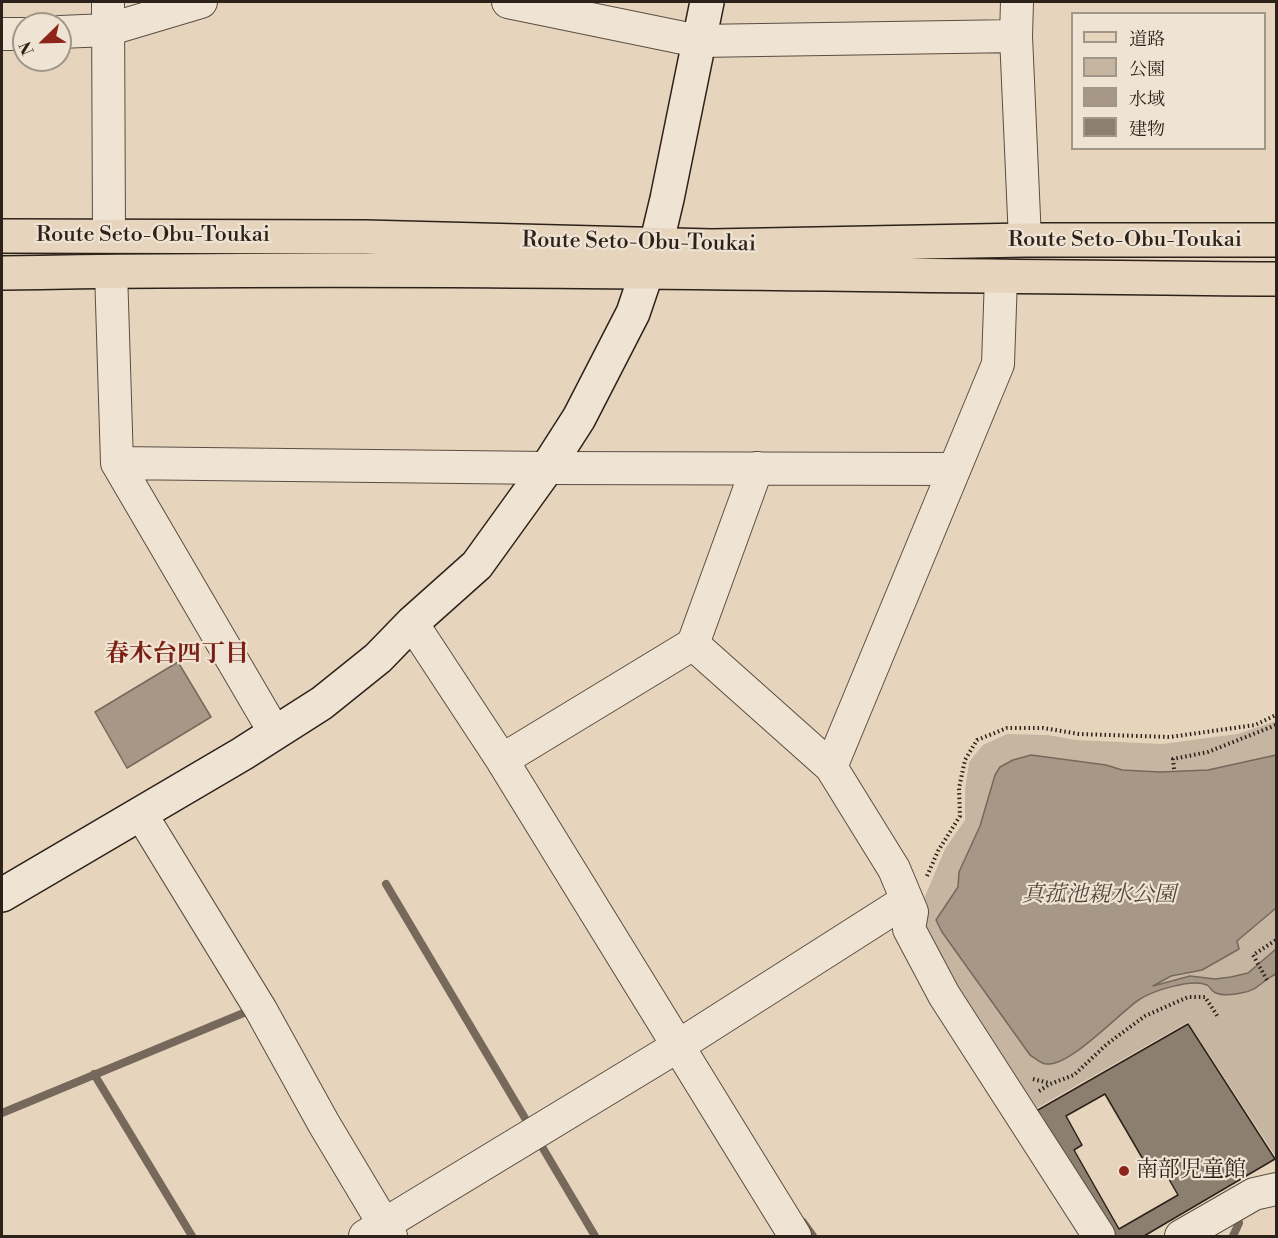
<!DOCTYPE html>
<meta charset="utf-8">
<style>
body{margin:0}
#map{position:relative;width:1278px;height:1238px;overflow:hidden;background:#e6d4bd;font-family:"Libre Bodoni","Noto Serif JP",serif}
canvas{display:block}
.frame{position:absolute;inset:0;border:3px solid #2c221a;pointer-events:none}
.legend{position:absolute;left:1071px;top:12px;width:195px;height:138px;box-sizing:border-box;background:#efe3d4;border:2px solid #a1968a;margin:0;padding:8px 10px;list-style:none;font-size:18px;color:#2c221a}
.legend li{display:flex;align-items:center;gap:12px;height:30px}
.legend b{width:30px;border:2px solid #a1968a}
.north{position:absolute;left:12px;top:12px;width:60px;height:60px;box-sizing:border-box;background:#efe3d4;border:2px solid #a1968a;border-radius:50%;rotate:247deg;font-size:16px;font-weight:700;line-height:24px;text-align:center;color:#2c221a}
.north::after{content:'';display:block;margin:auto;width:21px;height:27px;background:#8f2418;clip-path:polygon(50% 0,100% 100%,50% 72%,0 100%)}
</style>
<div id="map">
<canvas width="1278" height="1238"></canvas>
<div class="frame"></div>
<ul class="legend">
<li><b style="height:8px;background:#e6d4bd"></b>道路</li>
<li><b style="height:16px;background:#c6b6a1"></b>公園</li>
<li><b style="height:16px;background:#a79786"></b>水域</li>
<li><b style="height:16px;background:#8d7f6f"></b>建物</li>
</ul>
<div class="north">N</div>
</div>
<script>
const g = document.querySelector('canvas').getContext('2d');
g.lineJoin = 'round';
function fill(path, color) { g.fillStyle = color; g.fill(path, 'evenodd'); }
function strokePath(path, color, width, dash) { g.strokeStyle = color; g.lineWidth = width; g.lineCap = dash ? 'butt' : 'round'; g.setLineDash(dash || []); g.stroke(path); }
function write(font, color, halo, rows, align = 'center') {
  g.font = font + ' "Libre Bodoni","Noto Serif JP",serif'; g.lineWidth = 4.5; g.setLineDash([]); g.textBaseline = 'middle'; g.strokeStyle = halo; g.fillStyle = color; for (const [text, x, y, turn = 0] of rows) {
    g.save(); g.translate(x, y); g.rotate((+turn || 0) * Math.PI / 180); g.textAlign = isNaN(turn) ? turn : align; if (halo) g.strokeText(text, 0, 0); g.fillText(text, 0, 0); g.restore();
  }
}
const green = new Path2D(`
 M1276,721V1157L1188,1022L1030,1112L916,918L945,849L965,820V790L969,762L983,745L1007,734L1048,735L1076,740L1162,744L1237,734Z`);
const water = new Path2D(`
 M178,662L211,717L127,768L95,712Z
 M1031,755L1106,765L1122,770L1160,772L1208,770L1276,755V908L1237,941L1239,949L1202,970L1171,976L1153,986L1190,976L1215,979L1231,977L1248,973L1276,949V974C1262,980 1258,991 1241,993C1233,995 1221,996 1214,992C1211,990 1210,987 1207,985C1192,978 1153,991 1140,999C1120,1012 1070,1067 1046,1064C1040,1063 1035,1058 1030,1055L942,932L936,920L958,887L959,872L980,826L995,775L1000,767L1013,760Z`);
const stream = new Path2D(`
 M386,884L595,1236
 M94,1074L192,1236
 M2,1113L246,1012
 M803,1222L813,1236
 M1233,1236L1239,1223`);
const building = new Path2D(`
 M1188,1024L1275,1159L1144,1236H1109L1031,1114Z
 M1105,1094L1151,1173L1162,1167L1178,1195L1119,1229L1074,1150L1082,1145L1066,1116Z`);
const path = new Path2D(`
 M1174,769L1173,759L1208,752L1276,725
 M927,876L938,851L960,816L959,788L965,760L977,740L1007,728H1043L1079,734L1170,737L1255,725L1276,715
 M1267,980L1253,955L1276,940
 M1033,1079L1049,1083
 M1039,1091L1050,1084L1074,1075L1107,1044L1145,1016L1188,997H1205L1218,1017`);
const street = new Path2D(`
 M108,2L109,235
 M508,2L698,41L1016,36
 M1017,2L1016,36L1025,240
 M60,32L107,30L201,2
 M2,34H24
 M111,271L117,463L275,733
 M117,463L547,468L954,469
 M412,623L502,760L795,1236
 M693,644L831,767L894,869L912,912L909,929L944,995L1099,1236
 M502,760L693,644L757,468
 M831,767L998,364L1001,277
 M141,814L261,1010L324,1124L391,1236
 M365,1236L678,1046L907,900
 M1181,1236L1254,1194L1276,1189`);
const secondary = new Path2D(`
 M2,895L242,754L322,703L378,658L412,623L477,565L547,468L579,418L633,313L656,245L667,199L707,2`);
const primary = new Path2D(`
 M2,236L365,237L712,246L1025,240H1276
 M2,273C426,265 852,276 1276,279`);
const markers = [
 [1124,1171,6,"#8f2418"]
];
const streetNames = [
 ["Route Seto-Obu-Toukai",153,236],
 ["Route Seto-Obu-Toukai",1125,241],
 ["Route Seto-Obu-Toukai",639,243,1]
];
const parkNames = [
 ["真菰池親水公園",1099,896]
];
const poiNames = [
 ["南部児童館",1136,1171]
];
const neighbourhoodNames = [
 ["春木台四丁目",177,655]
];
fill(green, '#c6b6a1');
fill(water, '#a79786');
strokePath(water, '#76685b', 1.5);
strokePath(stream, '#76685b', 8);
fill(building, '#8d7f6f');
strokePath(building, '#2c221a', 1.5);
strokePath(street, '#5a4e43', 34);
strokePath(secondary, '#2c221a', 36);
strokePath(primary, '#2c221a', 36);
strokePath(path, '#2c221a', 4, [1.5, 3]);
strokePath(street, '#efe3d4', 32);
strokePath(secondary, '#efe3d4', 33);
strokePath(primary, '#e6d4bd', 33);
for (const [x, y, r, color] of markers) { const dot = new Path2D(); dot.arc(x, y, r, 0, 2 * Math.PI); g.fillStyle = color; g.fill(dot); strokePath(dot, '#efe3d4', 2); }
write('22px', '#2c221a', '#efe3d4', streetNames);
write('italic 22px', '#52473c', '#efe3d4', parkNames);
write('22px', '#2c221a', '#efe3d4', poiNames, 'left');
write('bold 24px', '#7a1f14', '#efe3d4', neighbourhoodNames);
</script>
